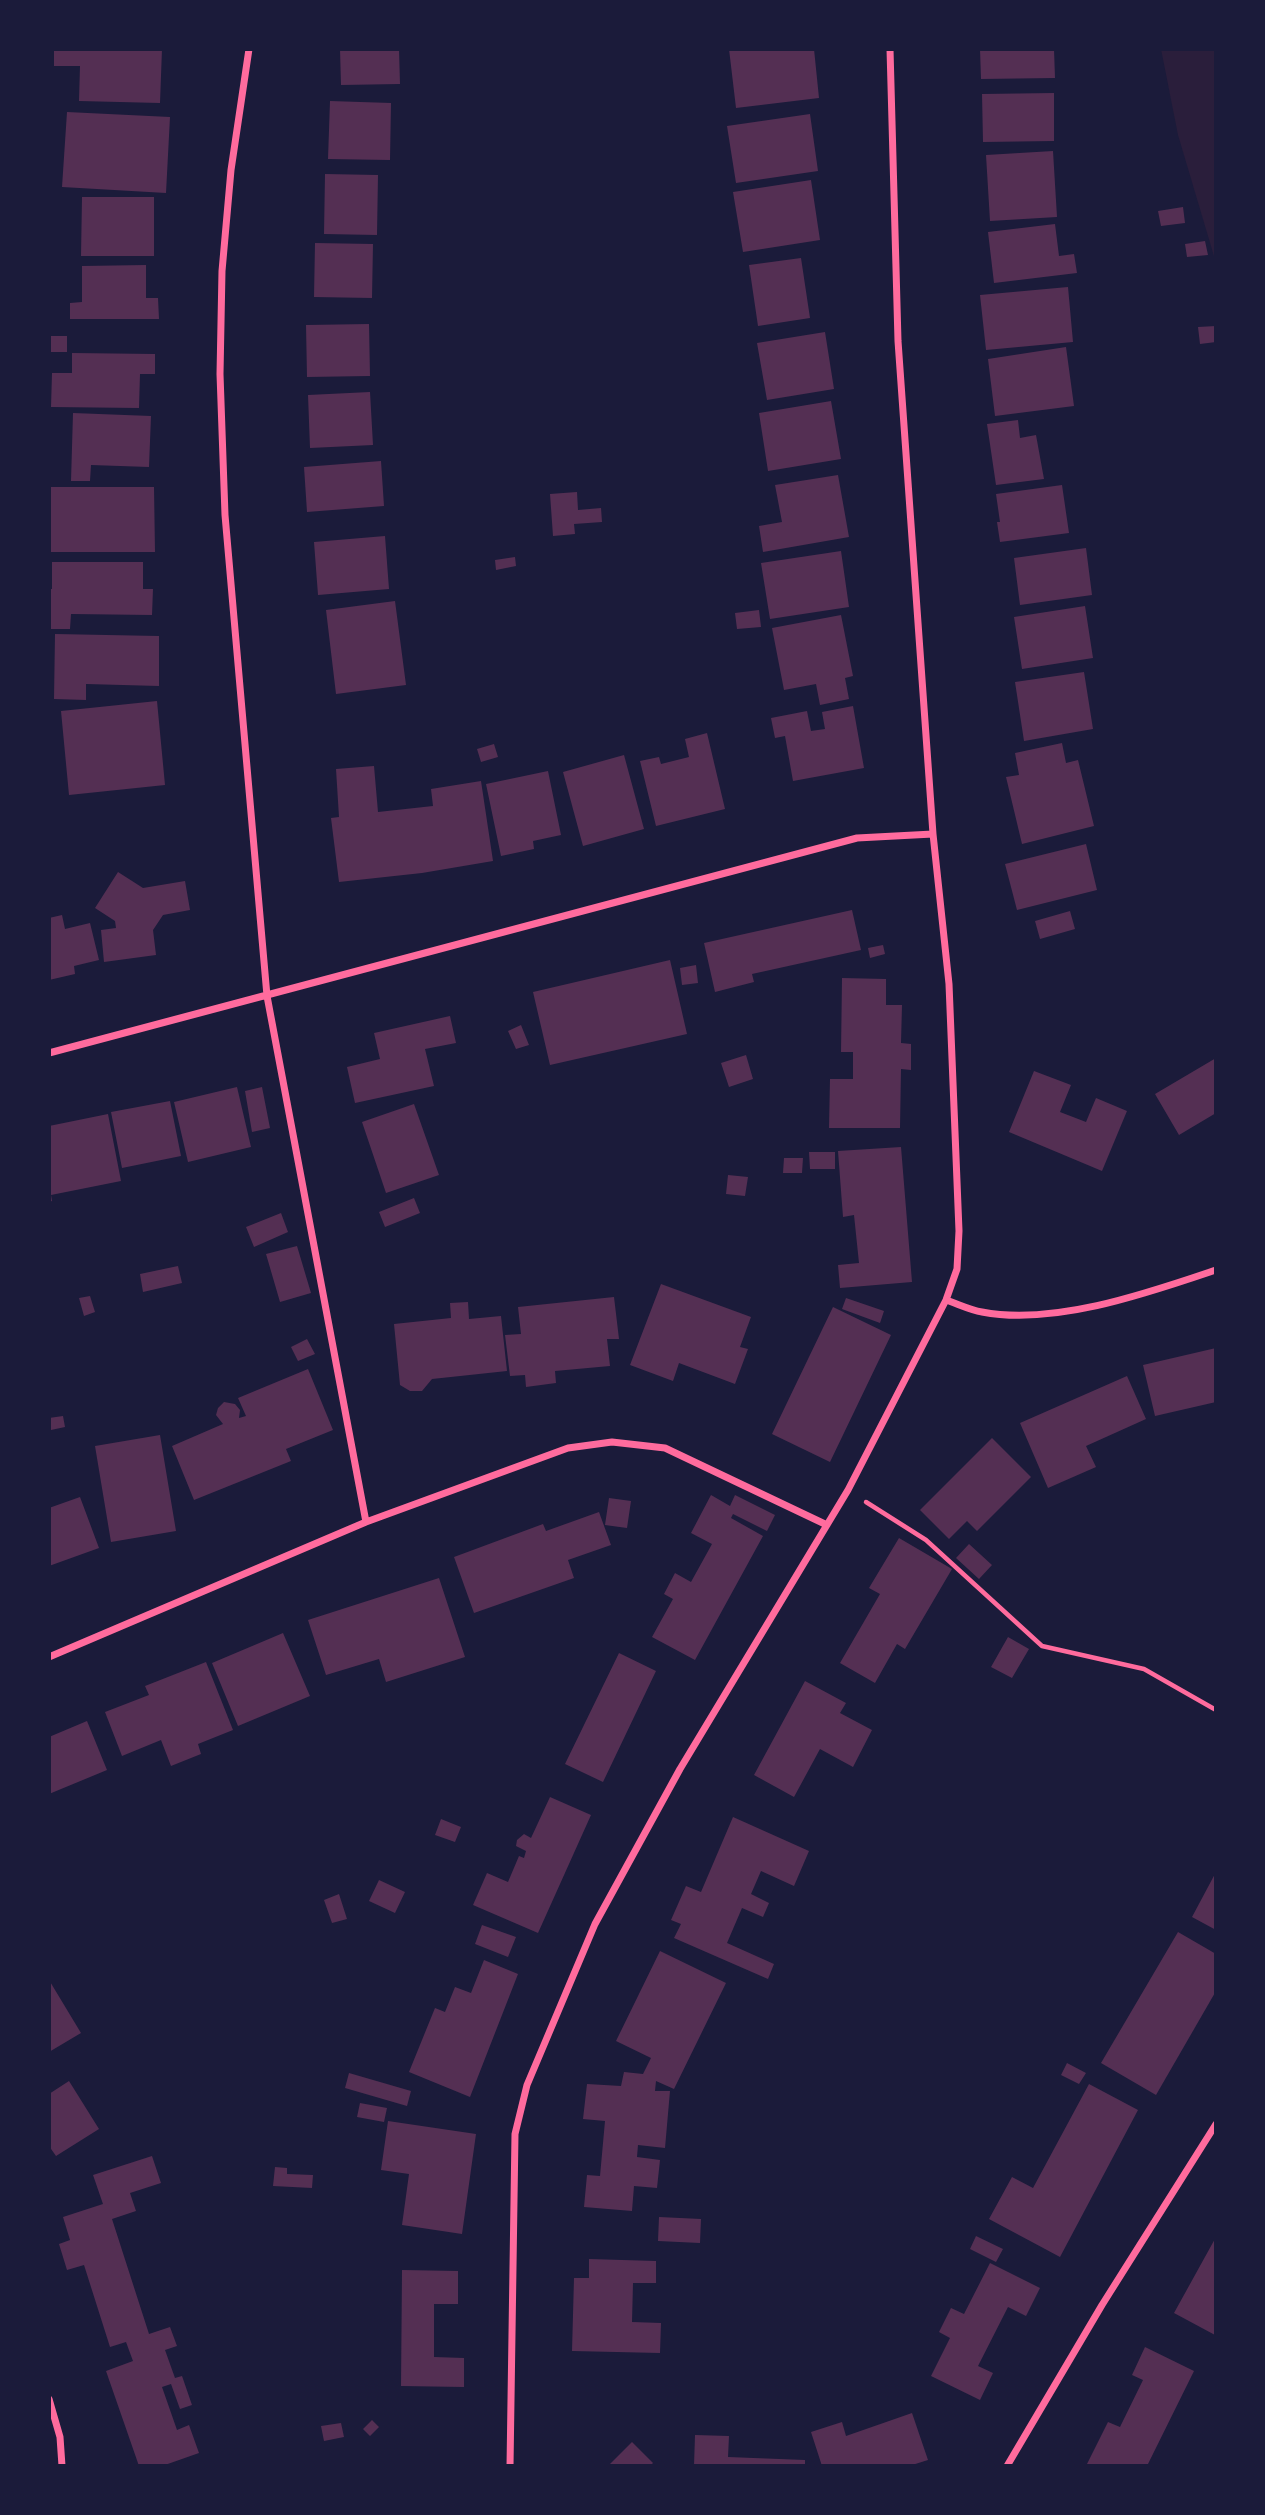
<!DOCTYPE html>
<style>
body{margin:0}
#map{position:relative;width:1265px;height:2515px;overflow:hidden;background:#1b1b3a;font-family:Cabin,sans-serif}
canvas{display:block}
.frame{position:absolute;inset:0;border:51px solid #1b1b3a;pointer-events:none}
</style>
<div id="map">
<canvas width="1265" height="2515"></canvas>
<div class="frame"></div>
</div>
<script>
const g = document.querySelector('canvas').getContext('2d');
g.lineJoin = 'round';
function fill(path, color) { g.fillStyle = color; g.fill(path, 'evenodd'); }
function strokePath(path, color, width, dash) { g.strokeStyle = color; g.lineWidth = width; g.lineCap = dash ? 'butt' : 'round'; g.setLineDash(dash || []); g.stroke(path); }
const green = new Path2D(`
 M1161,49H1216V263L1178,135Z`);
const building = new Path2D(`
 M54,49H162L160,103L79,101L80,66H54Z
 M340,49H399L400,84L341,85Z
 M729,49H814L819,98L736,108Z
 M980,49H1054L1055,78L981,79Z
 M1054,93V141L983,142L982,94Z
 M330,101L391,103L390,160L328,159Z
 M67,112L170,117L166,193L62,187Z
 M810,114L818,171L736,183L727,126Z
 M1053,151L1057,217L990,221L986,155Z
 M325,174L378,175L377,235L324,234Z
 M811,180L820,240L743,252L733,192Z
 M82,197H154V256H81Z
 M1183,207L1185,223L1161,226L1158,211Z
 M1055,224L1059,256L1074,254L1077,273L994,283L988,232Z
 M1205,241L1208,255L1187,257L1185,244Z
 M315,243L373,244L372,298L314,297Z
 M801,258L810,318L758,326L749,265Z
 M146,265V298H158L159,319H70V303L82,302V266Z
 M1068,287L1073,342L986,350L980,295Z
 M369,324L370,376L307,377L306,325Z
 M1216,326V342L1200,344L1198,327Z
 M825,332L834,389L767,400L757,343Z
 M49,336H67V352H49Z
 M1066,347L1074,406L995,416L988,359Z
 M72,353L155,354V374H140L139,408L51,407L52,373H72Z
 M370,392L373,445L310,448L308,395Z
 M831,401L841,459L768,471L759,413Z
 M73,413L151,416L149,467L91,465L90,481H71Z
 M1018,420L1020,438L1036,435L1044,479L996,485L987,424Z
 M381,461L384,506L307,512L304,467Z
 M838,475L849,537L763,552L759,526L782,522L775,485Z
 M1062,485L1069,533L1000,542L997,522H1000L996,494Z
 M49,487H154L155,552H49Z
 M577,492L578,510L601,508L602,522L574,524L575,534L553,536L550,494Z
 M385,536L389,589L318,595L314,542Z
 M1086,548L1092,595L1020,605L1014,558Z
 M841,551L849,607L770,619L761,563Z
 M515,557L516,566L496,570L495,560Z
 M52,562H143V589H153L152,615L71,614L70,629H49V589H52Z
 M395,601L406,685L336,694L326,610Z
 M1085,606L1093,658L1022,669L1014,617Z
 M759,610L761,627L737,629L735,613Z
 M841,615L853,676L845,678L849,699L820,705L816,684L784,690L772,628Z
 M55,634L159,636V686L86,684V700L54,699Z
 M1084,672L1093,729L1024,741L1015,682Z
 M157,701L165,785L69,795L61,711Z
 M853,706L864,768L793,781L785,736L775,738L771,718L807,711L811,731L825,729L822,712Z
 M707,733L725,809L656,826L640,761L659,757L661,764L689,757L685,739Z
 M1062,743L1066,763L1078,760L1094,826L1022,844L1006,777L1019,775L1015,753Z
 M494,744L498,757L481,762L477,749Z
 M624,755L644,829L583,846L563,772Z
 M374,766L378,812L433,806L431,789L481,781L493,861L422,873L339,882L331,818L339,817L336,769Z
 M548,771L561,835L533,841L534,849L501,856L486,784Z
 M1086,844L1097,890L1017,910L1005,864Z
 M118,872L143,888L185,881L190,910L163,915L153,930L156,955L104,962L101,930L116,928L115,921L95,908Z
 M852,910L861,950L752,974L754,982L715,992L704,943Z
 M1070,911L1075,929L1040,939L1035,921Z
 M62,915L65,929L90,923L99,960L74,966L75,974L49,980V918Z
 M883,945L885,954L870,958L868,948Z
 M670,960L687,1034L550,1065L533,992Z
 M696,965L698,983L682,985L680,968Z
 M842,978L886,979V1005H902L901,1043L911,1044V1070L901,1069L900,1128H829L830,1079H853V1052H841Z
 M450,1016L456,1043L425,1049L434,1086L355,1103L347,1067L380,1059L374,1033Z
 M521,1025L529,1045L516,1049L508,1031Z
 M746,1055L753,1079L729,1087L721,1063Z
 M1216,1058V1113L1179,1135L1155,1094Z
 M1034,1071L1071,1085L1060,1112L1086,1122L1096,1098L1127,1111L1102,1171L1009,1132Z
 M237,1087L251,1147L188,1162L174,1102Z
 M262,1087L270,1128L252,1132L245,1091Z
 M170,1101L181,1156L122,1168L111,1112Z
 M414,1104L439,1175L386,1193L362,1122Z
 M108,1114L121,1181L51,1195L52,1201L49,1202V1126Z
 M901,1147L912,1282L840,1288L838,1265L859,1263L854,1215L843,1217L838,1151Z
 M809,1152H835V1169H810Z
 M784,1158H803L802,1173H783Z
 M728,1175L748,1177L745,1196L726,1194Z
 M414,1198L420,1213L385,1227L379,1212Z
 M281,1213L288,1232L254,1247L246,1227Z
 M297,1246L311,1293L280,1302L266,1254Z
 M178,1266L182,1283L143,1292L140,1274Z
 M661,1284L751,1317L740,1347L748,1349L735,1384L679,1363L673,1381L630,1365Z
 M90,1296L95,1312L84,1316L79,1298Z
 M614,1297L619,1339H607L610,1366L555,1371L556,1383L526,1387L525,1375L510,1376L505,1335L521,1334L518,1307Z
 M846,1298L884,1311L880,1323L842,1309Z
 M468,1302L469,1319L501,1316L507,1371L432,1379L422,1391H410L400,1385L394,1324L451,1318L450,1303Z
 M833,1307L891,1335L830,1462L772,1434Z
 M307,1339L315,1354L298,1361L291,1347Z
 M1216,1348V1402L1155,1416L1143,1365Z
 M308,1369L333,1430L286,1449L291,1461L194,1500L172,1446L223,1424L216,1415L218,1408L224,1402L235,1404L240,1410L239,1418L246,1416L238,1398Z
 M1127,1376L1146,1419L1086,1446L1096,1467L1048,1488L1020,1423Z
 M63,1416L65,1427L51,1430L49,1418Z
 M160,1435L176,1531L111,1542L95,1446Z
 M992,1438L1031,1477L977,1531L967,1521L949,1539L920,1510Z
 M711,1495L730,1506L735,1495L775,1515L767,1531L733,1514L731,1518L763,1536L695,1660L652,1637L673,1599L664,1594L675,1573L691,1582L712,1544L691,1533Z
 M80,1497L99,1548L49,1566V1508Z
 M609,1498L631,1501L627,1528L605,1525Z
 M599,1512L611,1545L568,1560L574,1578L474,1613L454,1557L543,1524L546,1531Z
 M899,1538L952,1569L905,1649L897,1644L875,1683L840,1663L880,1594L869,1588Z
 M969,1544L992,1565L979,1579L956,1558Z
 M439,1578L465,1657L386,1682L379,1659L326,1675L308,1620Z
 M283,1633L310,1696L238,1726L212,1663Z
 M1008,1637L1029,1649L1012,1678L991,1667Z
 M619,1653L656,1671L603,1782L565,1764Z
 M206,1662L233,1730L198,1744L201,1754L171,1766L161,1740L122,1756L105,1712L149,1695L145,1686Z
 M805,1681L846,1703L840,1713L872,1730L853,1767L820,1749L794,1797L754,1775Z
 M87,1721L107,1770L49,1794V1737Z
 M550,1797L591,1815L538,1933L473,1905L487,1873L508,1882L519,1856L524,1858L526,1851L516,1846L517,1840L524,1834L531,1838Z
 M733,1817L809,1851L794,1886L761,1871L751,1894L769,1903L763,1917L742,1908L727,1943L774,1964L768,1979L674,1938L681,1924L671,1920L686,1886L701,1892Z
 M441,1819L461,1827L455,1842L435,1835Z
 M1216,1872V1930L1192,1917Z
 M379,1880L405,1892L395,1913L369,1901Z
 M339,1894L347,1919L332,1923L324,1900Z
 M482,1925L516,1937L508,1957L475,1944Z
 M1178,1932L1216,1954V1991L1156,2095L1101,2063Z
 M660,1951L726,1983L674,2089L656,2081L655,2091H670L665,2148L638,2145L637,2157L660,2160L657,2188L634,2186L632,2211L584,2207L587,2175L600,2176L605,2121L583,2119L587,2084L621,2086L624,2072L643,2074L651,2058L616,2041Z
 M484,1960L518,1974L470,2097L409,2072L435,2008L445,2012L455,1987L471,1993Z
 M49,1980L81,2033L49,2052Z
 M1067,2063L1086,2073L1079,2084L1061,2075Z
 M349,2073L411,2091L407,2106L345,2088Z
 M69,2081L99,2129L56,2156L49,2146V2094Z
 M1089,2084L1138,2110L1060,2257L989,2219L1012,2177L1033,2188Z
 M360,2103L387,2108L384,2122L357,2117Z
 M388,2121L476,2134L462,2234L402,2225L409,2174L381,2170Z
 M152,2156L161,2183L130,2193L136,2211L112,2219L149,2334L170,2327L177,2346L165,2350L175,2378L182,2376L192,2405L180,2409L171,2384L162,2387L177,2430L189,2425L199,2453L162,2466H139L106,2371L133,2361L126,2342L110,2347L84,2265L67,2270L59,2244L70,2240L63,2217L103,2204L93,2175Z
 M275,2167L287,2168V2174L313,2175L312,2188L273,2186Z
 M659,2217L701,2219L700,2243L658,2241Z
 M976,2236L1003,2249L996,2262L970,2249Z
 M1216,2237V2333L1215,2335L1174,2313Z
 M589,2259L656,2261V2283H633L632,2322L661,2323L660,2353L572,2351L574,2278H589Z
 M990,2263L1040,2288L1026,2316L1008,2307L978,2366L993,2373L980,2400L931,2376L950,2338L939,2332L951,2308L964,2314Z
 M402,2270L458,2271V2304H434V2357L464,2358V2387L401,2386Z
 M1145,2347L1194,2371L1147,2466H1086L1108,2422L1120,2427L1143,2380L1132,2375Z
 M912,2413L928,2460L909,2466H822L811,2432L842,2422L846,2436Z
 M372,2420L379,2427L370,2436L363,2429Z
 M341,2423L344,2437L324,2441L321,2426Z
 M695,2435L729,2436L728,2457L805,2460V2466H694Z
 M632,2442L653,2463L650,2466H608Z`);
const path = new Path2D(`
 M866,1502L926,1540L1042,1646L1144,1669L1216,1710`);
const minor = new Path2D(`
 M249,49L231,170L222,271L220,374L225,515L267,996L366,1522
 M49,1053L857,838L933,834
 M946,1300C958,1304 970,1310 982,1312C1054,1326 1148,1293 1216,1270
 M49,1657L366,1522L568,1448L612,1442L665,1448L827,1525
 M49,2399L60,2437L62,2466
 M510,2466L515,2134L527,2085L595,1924L680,1769L848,1490L946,1300L957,1269L959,1231L949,984L933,834L898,341L890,49
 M1007,2466L1102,2305L1216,2124`);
fill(green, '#2a1e3b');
fill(building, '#542f53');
strokePath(path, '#ff6b9d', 4.5);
strokePath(minor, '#ff6b9d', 7);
</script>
